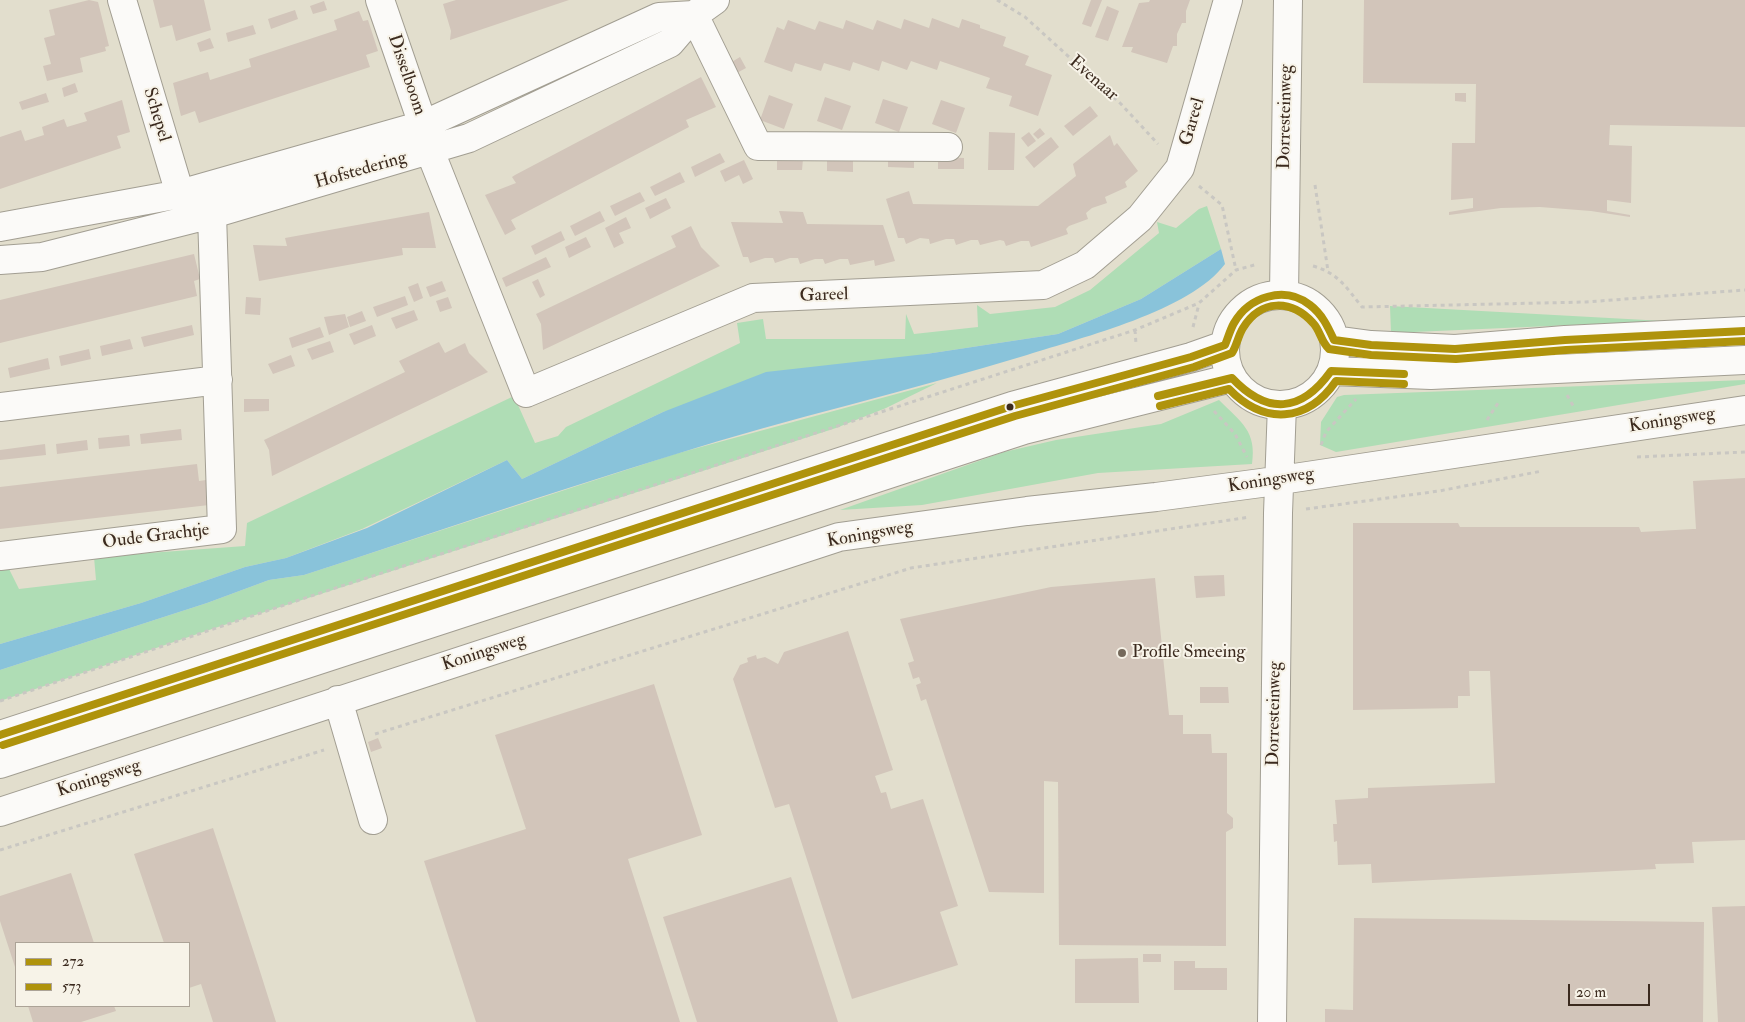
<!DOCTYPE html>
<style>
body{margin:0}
#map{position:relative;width:1745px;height:1022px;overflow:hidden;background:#e2decd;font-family:"IM FELL Double Pica",serif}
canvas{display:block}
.legend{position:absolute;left:15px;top:942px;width:175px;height:65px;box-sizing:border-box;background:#f7f3e8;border:1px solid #aca397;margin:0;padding:6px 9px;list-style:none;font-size:15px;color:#3b2a1e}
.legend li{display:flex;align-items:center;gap:10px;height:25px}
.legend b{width:25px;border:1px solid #aca397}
.scale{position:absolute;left:1568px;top:984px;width:82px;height:22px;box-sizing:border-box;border:2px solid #3b2a1e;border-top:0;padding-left:6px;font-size:15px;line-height:18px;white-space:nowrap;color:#3b2a1e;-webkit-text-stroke:4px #f7f3e8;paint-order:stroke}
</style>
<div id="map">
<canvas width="1745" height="1022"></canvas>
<ul class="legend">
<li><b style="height:6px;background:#af930c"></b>272</li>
<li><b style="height:6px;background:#af930c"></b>573</li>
</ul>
<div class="scale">20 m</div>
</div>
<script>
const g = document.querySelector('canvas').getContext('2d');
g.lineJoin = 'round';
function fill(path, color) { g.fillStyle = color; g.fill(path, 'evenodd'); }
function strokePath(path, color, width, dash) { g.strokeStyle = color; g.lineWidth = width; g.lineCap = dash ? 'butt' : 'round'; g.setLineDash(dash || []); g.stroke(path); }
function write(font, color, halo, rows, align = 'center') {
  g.font = font + ' "IM FELL Double Pica",serif'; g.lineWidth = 4; g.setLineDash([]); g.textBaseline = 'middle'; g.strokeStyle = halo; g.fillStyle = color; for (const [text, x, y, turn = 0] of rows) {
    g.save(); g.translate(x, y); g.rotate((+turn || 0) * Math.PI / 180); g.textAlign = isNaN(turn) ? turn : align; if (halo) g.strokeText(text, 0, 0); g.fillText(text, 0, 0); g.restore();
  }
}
const green = new Path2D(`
 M1207,206L1221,249L1141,299L1058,334L926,354L663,412L522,479L507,460L362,529L286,558L245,567L141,603L0,644V570L9,569L19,589L96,580L94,557L245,546L247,523L514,396L535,443L558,436L566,427L740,343L737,323L763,319L766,339H905L906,314L914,334L978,327L977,305L990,314L1055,307L1090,290L1159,233L1157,222L1176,228L1199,209Z
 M1390,306L1664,321L1391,333Z
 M1745,380V384L1336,452L1320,445L1321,422L1337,397L1344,395Z
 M937,383L886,408L836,428L218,627L0,701V670L207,603L269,580L304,575L675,454Z
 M1219,400C1241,422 1257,431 1252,464L1098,473L922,505L840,510L1004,452L1056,440L1161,424Z`);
const water = new Path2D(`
 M1221,249L1225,264C1190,311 1083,337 1027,355C910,391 790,418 673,455C549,493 427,535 304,575L269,580L207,603L0,670V644L141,603L245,567L286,558L367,528L507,460L522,479L663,412L766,372L926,354L1058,334L1141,299Z`);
const building = new Path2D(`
 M89,0L98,2L109,46L105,47L106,51L80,58L83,72L47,81L43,66L51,64L44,38L55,35L49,10Z
 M153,0H204L211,30L176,41L172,25L160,28Z
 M456,0H569L450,40L451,31L443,4Z
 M1091,0H1102L1091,27L1082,24Z
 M1150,0H1190L1186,11V23H1182L1177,34V46H1173L1167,63L1131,52L1133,47H1122L1139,3L1149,2Z
 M1364,0H1745V127L1610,125L1609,145L1632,146L1631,203L1607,200V211L1630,215V217L1591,211L1540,207L1501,208L1449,215V212L1473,208V198L1451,200L1452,143H1475L1476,84L1363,83Z
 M324,1L327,10L313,14L310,6Z
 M1107,6L1119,11L1108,41L1095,37Z
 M295,10L298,19L271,29L268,19Z
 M359,11L363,21L368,20L378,51L366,55L370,67L199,123L195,111L181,116L173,83L208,72L210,80L251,67L249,59L337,30L334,20Z
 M932,18L959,28L962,19L980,25V28L1006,37L1003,46L1029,56L1025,65L1052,75L1038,116L1009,106L1012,96L986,88L990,78L940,61L937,70L911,61L907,70L882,61L879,71L853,62L850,71L824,63L821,71L795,63L792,72L764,62L777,27L784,30L788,20L815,30L819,21L843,29L846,20L873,30L877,20L901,29L904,19L929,28Z
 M253,25L256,34L228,42L226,33Z
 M210,38L214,48L200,52L197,43Z
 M740,57L746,68L735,74L730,63Z
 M701,77L716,107L686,120L689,127L511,220L516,229L505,235L485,195L516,183L512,177L515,175Z
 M75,83L78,92L64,97L62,88Z
 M46,93L49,102L22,110L19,102Z
 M1455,93H1466V102L1455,101Z
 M769,95L793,104L784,129L760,120Z
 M825,97L851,106L842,130L817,121Z
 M883,99L908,107L899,132L875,123Z
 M122,100L130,132L117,136L121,148L0,189V137L21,130L25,141L44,135L42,127L64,119L67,127L87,121L84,113Z
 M941,100L965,108L956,133L932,124Z
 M1090,106L1098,116L1073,136L1064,126Z
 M1040,128L1045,134L1038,139L1033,134Z
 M989,132L1015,133L1014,170H988Z
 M1029,132L1036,141L1028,147L1021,138Z
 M1110,135L1114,146L1117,143L1138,171L1125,182L1127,187L1105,197L1107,203L1092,208L1086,213L1088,219L1069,226L1066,229L1068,234L1031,247L1029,241H1021L1006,246L1004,241L1000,240L980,245L978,240H971L956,245L954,239H946L930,244L929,239L920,238L906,244L904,238H898L886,199L909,191L913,204L1038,206L1076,176L1073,164Z
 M1051,137L1059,147L1034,168L1025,157Z
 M720,153L725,162L695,177L691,167Z
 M888,156H914V168L888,167Z
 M938,157L964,158V169H938Z
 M777,158L803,159L802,170H777Z
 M744,160L753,179L743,184L739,175L725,182L720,171Z
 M827,160H853V172L827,171Z
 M680,172L685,182L655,196L650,187Z
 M640,192L645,201L615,216L610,206Z
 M666,198L671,208L650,219L645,208Z
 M600,211L605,221L575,236L570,226Z
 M779,211L803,212L807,224L883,225L895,261L875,266L874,260L850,265L848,259H840L825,264L823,259H815L800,264L798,258H790L775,263L773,258H765L750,263L748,257H743L731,222L783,223Z
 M429,212L436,248H402L403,255L259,281L253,245L287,246L285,238Z
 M626,217L631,228L619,233L624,243L614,248L605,228Z
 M691,226L701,247L720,266L543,350L541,324L536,314L676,247L671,236Z
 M561,231L565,240L535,255L531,246Z
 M586,237L591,247L569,258L565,247Z
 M194,254L200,279L194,281L197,296L0,343V300Z
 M546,257L551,267L506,287L502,278Z
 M538,279L545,295L540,298L532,282Z
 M442,281L446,291L430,297L426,287Z
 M418,283L423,298L414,302L408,287Z
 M405,296L408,305L377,317L373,307Z
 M246,297L261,298L260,315L245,314Z
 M448,297L452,308L440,312L436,301Z
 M414,310L418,320L396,329L391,318Z
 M362,311L366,321L350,327L347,317Z
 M345,314L349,327L329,335L324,317Z
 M192,325L194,335L144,347L141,337Z
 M372,325L376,336L354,345L349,334Z
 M320,327L324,337L292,348L289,338Z
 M130,339L133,349L102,356L100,346Z
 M330,341L334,352L312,360L307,349Z
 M439,342L445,353L465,343L469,353L488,372L272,476L269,450L264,440L405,372L399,361Z
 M89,349L91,359L61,366L59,356Z
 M291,355L295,366L273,374L268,364Z
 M48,358L50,369L10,378L8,368Z
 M244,399H269V411L244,412Z
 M181,429L182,440L141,444L140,434Z
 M129,435L130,446L99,449L98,438Z
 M87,440L88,450L57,454L56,444Z
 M45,444L46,455L0,460V450Z
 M197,464L199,481L206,480L209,505L0,529V487Z
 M1745,478V840L1692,842L1694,863L1655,864L1656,869L1372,883L1371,864L1338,865L1337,841L1334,842L1333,824H1337L1335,800L1368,798V788L1495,783L1490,671H1469L1470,696H1458V708L1353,710V523H1458L1460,527H1639L1641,532L1693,529H1696L1693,481Z
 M1224,575L1225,596L1196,598L1194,576Z
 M1155,578L1169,715H1183V734H1211L1212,753H1227V813L1233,818V828L1226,832V946L1059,945L1058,782L1044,781V893L989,892L926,699L921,701L916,685L921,683L919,677L913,679L908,663L914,661L900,619L1051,587Z
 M848,631L893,770L875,776L881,793L886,792L891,809L923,799L958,906L940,912L958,965L852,999L789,804L775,808L733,679L740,665L748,662L747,658L756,655L757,659L765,657L778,664L784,652Z
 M654,684L702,835L628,859L680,1022H476L424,861L526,829L495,735Z
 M1200,687H1228L1229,703H1200Z
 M378,738L382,748L371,752L368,742Z
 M213,828L258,965L276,1022H213L201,984L189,988V943H164L134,854Z
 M71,873L94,943H16V970L0,921V896Z
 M791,877L838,1022H697L663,917Z
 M1745,906V1022H1718L1712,907Z
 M1354,918L1704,922L1703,1022H1325V1009L1353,1010Z
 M1143,954H1161V962H1143Z
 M1138,958L1139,1003H1075V959Z
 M1174,961H1195V968H1227V990H1174Z
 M28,1006H114L116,1011L81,1022H33Z`);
const path = new Path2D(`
 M997,0L1025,17L1121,104L1158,144
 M1315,185L1328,271
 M1199,186L1222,205L1236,270
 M1313,266C1338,273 1346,287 1362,307L1586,302L1745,290
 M1193,327L1199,304
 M1135,330L1136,344
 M1567,395L1575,409
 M1214,411L1235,434L1247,457
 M1487,420L1500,400
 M1321,445L1326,432L1356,399
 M1637,457L1745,452
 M1306,509L1439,491L1542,471
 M0,701L320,593L1135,330L1199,303L1236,270L1258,264
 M375,734L911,568L1250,517
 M0,850L324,750`);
const minor = new Path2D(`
 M380,0L423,125L430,151L526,393L753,298L1043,285L1085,265L1140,218L1180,168L1228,0
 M715,0L694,15L758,146L948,147
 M0,227L180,194L423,125L659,17L694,15L670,43L469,138L212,214L42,257L0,260
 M1284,295L1288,0
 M0,407L218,380
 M0,556L222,529L212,214L180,194L122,0
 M338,700L373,820
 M0,812L839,537L1027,511L1156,497L1261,483L1745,410
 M1272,1022L1278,513L1282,405`);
const major = new Path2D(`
 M1225 350a55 55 0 1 1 110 0a55 55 0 1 1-110 0Z
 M1334,340L1371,345L1455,349L1565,340L1745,331
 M1331,371L1431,375L1745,360
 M0,735L1012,406L1191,357L1225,345
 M0,764L1024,430L1232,378`);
const bus1 = new Path2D(`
 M1158,396L1232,378C1267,415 1301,413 1331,371L1404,374
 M0,735L1012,406L1191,357L1225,345C1228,338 1230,330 1234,323C1249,297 1284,285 1310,305C1322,314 1328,327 1334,340L1371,345L1455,349L1565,340L1745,331`);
const bus2 = new Path2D(`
 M1160,406L1229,389C1264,425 1307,423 1336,381L1404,384
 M3,745L1015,416L1194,367L1232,353C1237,345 1238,336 1243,328C1261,299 1291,299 1313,323C1320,330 1321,342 1329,349L1371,355L1456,359L1566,350L1745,341`);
const markers = [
 [1010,407,4.5,"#3b2a1e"],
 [1122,653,5,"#75695b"]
];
const streetNames = [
 ["Disselboom",406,75,71],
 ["Evenaar",1093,79,41],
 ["Schepel",156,115,73],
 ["Dorresteinweg",1286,117,-89],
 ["Gareel",1193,122,-74],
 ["Hofstedering",361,171,-16],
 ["Gareel",824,296,-2],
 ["Koningsweg",1672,421,-9],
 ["Koningsweg",1271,481,-9],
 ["Koningsweg",870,535,-10],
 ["Oude Grachtje",156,537,-7],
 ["Koningsweg",484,653,-18],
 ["Dorresteinweg",1275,714,-89],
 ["Koningsweg",99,779,-18]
];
const poiNames = [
 ["Profile Smeeing",1132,653]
];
fill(green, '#afddb5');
fill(water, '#89c3da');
fill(building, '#d2c5ba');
strokePath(minor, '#a29e92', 30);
strokePath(major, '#a29e92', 30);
strokePath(path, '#c9c7c2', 3, [4, 4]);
strokePath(minor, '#fbfaf8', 28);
strokePath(major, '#fbfaf8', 28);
strokePath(bus1, '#af930c', 8);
strokePath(bus2, '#af930c', 8);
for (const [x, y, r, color] of markers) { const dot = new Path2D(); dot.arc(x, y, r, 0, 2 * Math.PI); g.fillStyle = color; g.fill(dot); strokePath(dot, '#f7f3e8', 2); }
write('18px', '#3b2a1e', '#f7f3e8', streetNames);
write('18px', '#3b2a1e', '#f7f3e8', poiNames, 'left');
</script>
